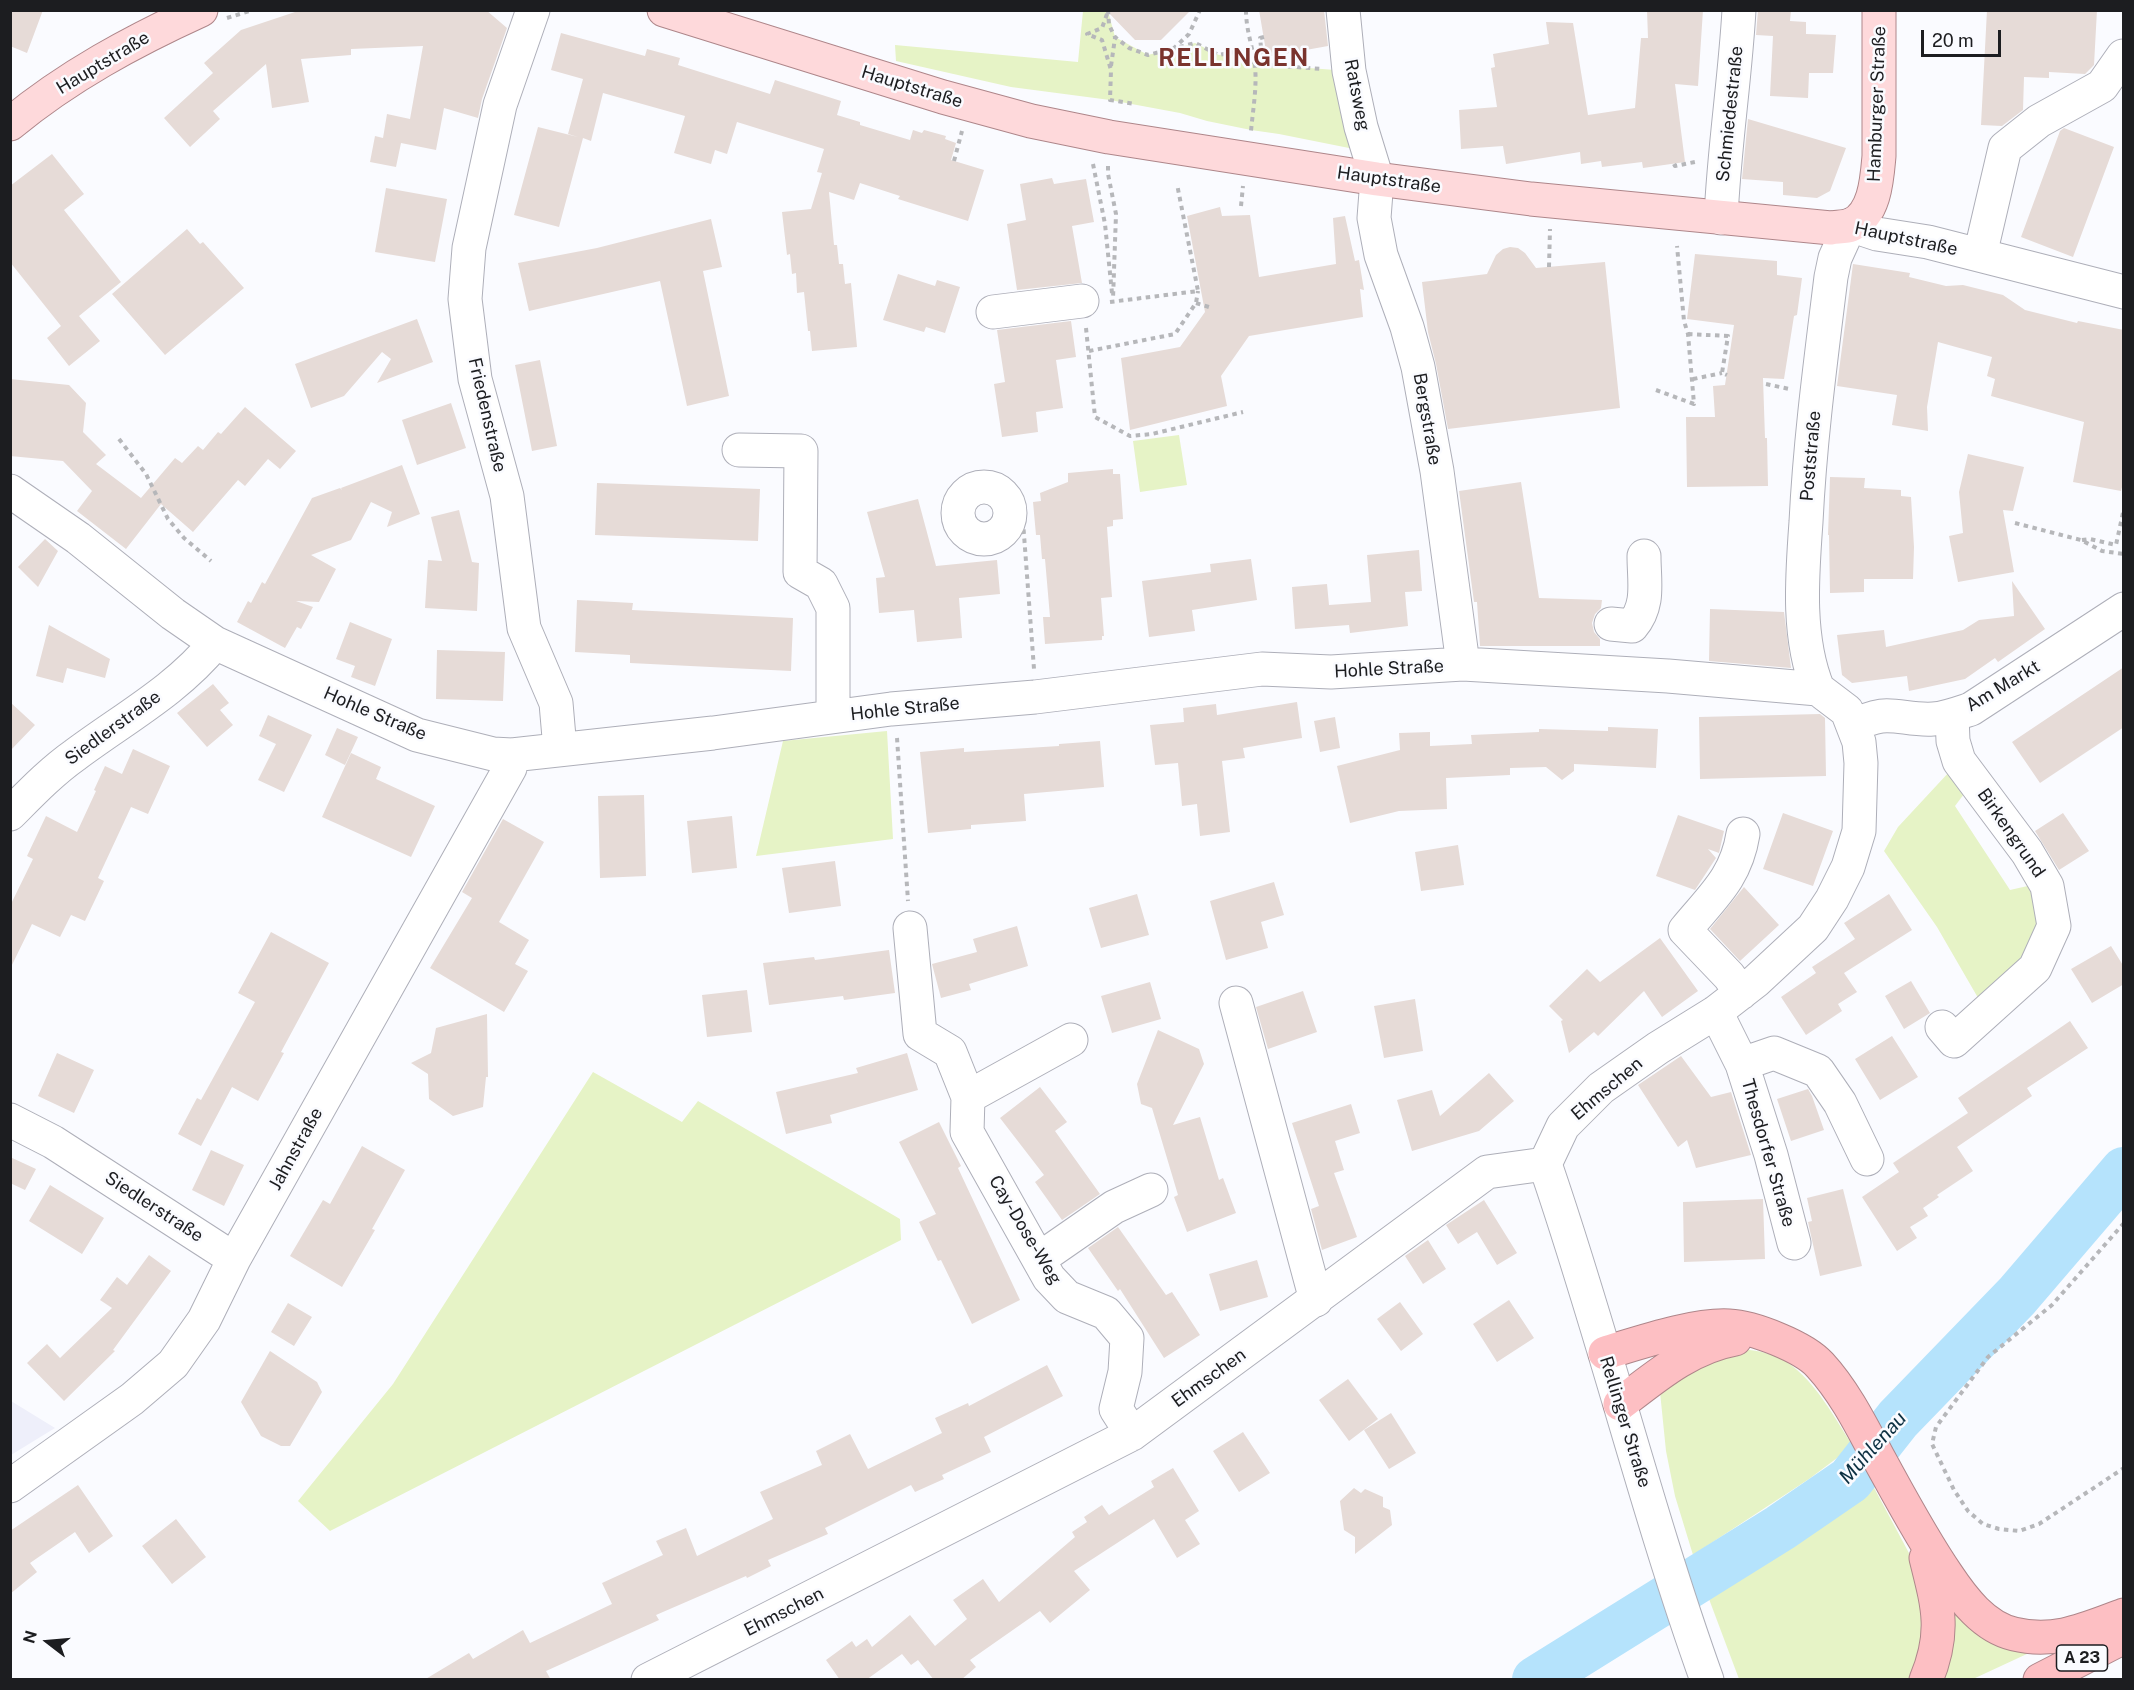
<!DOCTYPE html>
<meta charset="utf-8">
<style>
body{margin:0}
#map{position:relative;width:2134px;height:1690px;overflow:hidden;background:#fafbff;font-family:"Public Sans",sans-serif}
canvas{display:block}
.frame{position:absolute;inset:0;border:12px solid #1c1d20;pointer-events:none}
.north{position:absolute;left:18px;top:1612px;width:60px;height:60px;-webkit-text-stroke:4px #fafbff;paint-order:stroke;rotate:286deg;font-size:16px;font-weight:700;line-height:24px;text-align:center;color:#1c1d20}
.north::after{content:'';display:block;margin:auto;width:21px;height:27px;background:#1c1d20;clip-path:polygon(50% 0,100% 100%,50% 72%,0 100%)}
.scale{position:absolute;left:1921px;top:30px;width:80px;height:27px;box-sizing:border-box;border:3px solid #1c1d20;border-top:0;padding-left:8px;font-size:18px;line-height:21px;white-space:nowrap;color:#1c1d20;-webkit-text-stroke:4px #fafbff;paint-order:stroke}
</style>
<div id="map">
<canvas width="2134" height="1690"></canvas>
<div class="frame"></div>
<div class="north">N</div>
<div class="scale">20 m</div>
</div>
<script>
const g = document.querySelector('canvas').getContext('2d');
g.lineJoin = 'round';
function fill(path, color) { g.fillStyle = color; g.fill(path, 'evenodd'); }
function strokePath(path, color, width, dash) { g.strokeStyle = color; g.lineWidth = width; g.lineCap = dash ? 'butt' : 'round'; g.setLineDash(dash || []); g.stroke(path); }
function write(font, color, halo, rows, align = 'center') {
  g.font = font + ' "Public Sans",sans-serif'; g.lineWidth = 5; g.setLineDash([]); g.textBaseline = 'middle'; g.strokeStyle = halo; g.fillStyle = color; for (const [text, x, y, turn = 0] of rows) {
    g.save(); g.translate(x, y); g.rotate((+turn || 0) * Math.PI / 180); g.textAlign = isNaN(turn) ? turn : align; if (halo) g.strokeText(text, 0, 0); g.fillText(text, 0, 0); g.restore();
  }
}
const built = new Path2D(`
 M11,1401L55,1428L11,1455H10Z`);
const green = new Path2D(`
 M1083,11H1108L1115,37L1148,55L1195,43L1219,55L1234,52L1245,53L1255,64L1349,71L1369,152L1279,134L1251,130L1207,121L1180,113L1110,100L1011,87L896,61L895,45L1078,62Z
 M1179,435L1187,485L1140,492L1133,441Z
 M887,731L893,839L756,856L783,741Z
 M1950,771L1967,790L1955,806L2010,890L2032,885L2040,928L2028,954L1981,1003L1937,927L1884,851L1898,827Z
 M593,1072L682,1122L698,1101L900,1219L901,1240L330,1531L298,1501L393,1384Z
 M1742,1349C1757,1351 1774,1353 1787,1362C1816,1382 1834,1417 1853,1446L1809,1479L1693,1555L1675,1496L1666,1451L1660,1392L1679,1373Z
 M1872,1484L1910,1555L1922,1589L1927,1629L1912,1679H1739L1703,1583Z
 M1949,1599L2029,1653L1973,1679L1939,1680Z`);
const river = new Path2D(`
 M1536,1680L1780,1528L1850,1480L1898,1419L2017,1296L2124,1171`);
const building = new Path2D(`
 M10,10H43L27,53L10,46Z
 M301,10H486L507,28L482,99L478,118L444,108L436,150L401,143L396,167L370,162L375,136L383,138L387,114L410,119L423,46L351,49V55L301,59L309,102L272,108L266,64L213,111L220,119L190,147L164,118L213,73L204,63L241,30Z
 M1106,10H1191L1161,40H1135Z
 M1259,10H1324L1328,46L1267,57Z
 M1647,10H1703L1698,86L1675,84L1685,162L1643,168L1642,162L1602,167L1601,161L1581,164L1580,152L1506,164L1503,146L1461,149L1459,110L1497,107L1491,68L1495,67L1493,54L1549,44L1546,22L1573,23L1588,115L1635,108L1641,38H1648Z
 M1758,10H1791L1790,21L1806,22V34L1836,35L1833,73H1809L1808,98L1770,96L1773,36L1756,35Z
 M1987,10H2097L2094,65L2085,74L2049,72V78L2024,77L2023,110L2002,126L1981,125Z
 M561,33L645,56L647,49L680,58L678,65L770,94L775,80L841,101L837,115L860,122V125L910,140L913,130L922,133L924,130L946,136L945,139L956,143L951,160L984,170L968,221L898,199L900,196L860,183L854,200L829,192L834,245H837L839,264H843L845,284L851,283L857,347L812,351L810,331H808L804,292L797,293L796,273L792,274L790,254L787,255L782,212L811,209L822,173L817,172L824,149L737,122L727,154L715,150L711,164L674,153L685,116L603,93L591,141L583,138L559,227L514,215L538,127L578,137L568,134L583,79L551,70Z
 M1748,119L1846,148L1830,191L1817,198L1783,195V182L1742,179Z
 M2064,128L2114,147L2073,257L2021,237L2060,131Z
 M52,154L84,194L64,210L121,282L79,316L100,341L69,366L47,338L61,326L10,262V186Z
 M1052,178L1054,184L1086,179L1094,222L1072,226L1082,283L1017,290L1007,224L1026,220L1020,184Z
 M386,188L447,199L435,262L375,252Z
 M1220,207L1222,216L1250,215L1259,277L1336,264L1333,218L1345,216L1355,261L1359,260L1364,290L1360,289L1363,317L1249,336L1221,376L1227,406L1130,430L1121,358L1180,347L1205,312L1187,216Z
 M711,219L722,267L703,271L729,396L687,406L660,281L529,311L518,263L597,248Z
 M187,229L200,244L203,242L244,288L165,355L112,294Z
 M1510,247L1518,248L1525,253L1536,268L1605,262L1620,408L1448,429L1436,364L1428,332L1422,282L1487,274L1496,255L1503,249Z
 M1695,254L1777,261V275L1802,278L1797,315L1794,316L1784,379L1763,378L1765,438H1767L1768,486L1687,487L1686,417H1715L1713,386L1725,385L1734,325L1687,319Z
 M1853,264L1910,273L1909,277L1946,286L1963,285L2003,295L2025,310L2077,323L2078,321L2124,330V479L2121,491L2073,482L2084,422L1991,396L1995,379L1987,376L1992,357L1938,342L1927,407L1928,431L1892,425L1897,395L1837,386Z
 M898,274L935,286L937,280L960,287L945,333L926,327L924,332L883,320Z
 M417,319L433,362L377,383L391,359L382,352L344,396L311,408L295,364Z
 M1071,321L1076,357L1056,360L1063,408L1036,412L1038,432L1002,437L994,384L1005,382L997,330Z
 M540,360L557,446L532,451L515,365Z
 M10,379L69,385L86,403L83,432L106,455L96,464L141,498L175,458L182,463L198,446L203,450L218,432L221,434L245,407L296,451L280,469L268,459L245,486L238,480L193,532L161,504L126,549L77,511L92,491L63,461L10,456Z
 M451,403L466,448L417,465L402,420Z
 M1968,454L2024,467L2013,511L2003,510L2014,572L1958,582L1949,536L1963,533L1959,492Z
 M402,465L420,514L387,527L392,512L371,502L351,540L311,555L336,569L319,602L296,601L313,607L301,629L297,627L285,648L237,622L248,601L251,603L262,582L265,584L312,498L340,488L342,490L341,488Z
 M1113,469V474H1120L1123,519L1113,520V526L1107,527L1112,597L1101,598L1104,636H1102V640L1045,644L1043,617H1050L1045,559H1042L1040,535H1036L1033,502L1041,501L1040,493L1068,482V473Z
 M1830,477L1865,478L1864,488L1901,490V496L1911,497L1914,547L1913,579H1864V592L1830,593L1829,535H1828Z
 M1521,482L1539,598L1602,600L1601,608L1595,614L1592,623L1594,632L1600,639V646H1480L1477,602H1474L1459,491Z
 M597,483L760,489L758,541L595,535Z
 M918,499L936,566L997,560L1000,594L959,598L962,638L917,642L914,610L879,613L876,578L885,577L867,512Z
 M459,510L472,562L479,563L477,611L425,608L428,560L442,561L431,517Z
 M45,539L58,551L38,587L18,567Z
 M1419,550L1422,591L1405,592L1408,626L1350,633L1349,625L1295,629L1292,587L1327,584L1329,605L1371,602L1367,555Z
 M1251,559L1257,600L1192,610L1195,631L1149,637L1142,581L1211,572L1210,564Z
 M2012,581L2045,629L1998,662L1995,658L1965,679L1909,691L1907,676L1852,683L1842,675L1837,635L1884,630L1886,647L1963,630L1979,620L2014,616Z
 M577,600L633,603L632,610L793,618L791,671L630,663V655L575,652Z
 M1710,609L1784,612L1791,668L1709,661Z
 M350,622L392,639L375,686L351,677L355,666L336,659Z
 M49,625L110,659L105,678L67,668L63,683L36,676Z
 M437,650L505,652L503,701L436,699Z
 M2124,667V727L2040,783L2012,742Z
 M213,684L229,703L220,710L233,725L207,747L177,713Z
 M10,702L35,725L10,751Z
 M1297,702L1302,738L1243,748L1245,758L1222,761L1230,832L1200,836L1197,804L1182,806L1178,763L1155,765L1150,725L1184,722L1183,708L1216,704L1217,715Z
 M1820,714L1825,718L1826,776L1700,779L1699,717Z
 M268,715L312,735L284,792L258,780L276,744L259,736Z
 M1335,717L1340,748L1320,752L1314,721Z
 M1608,727L1658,729L1656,768L1574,764V771L1562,780L1546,767L1510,768V775L1446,778L1447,809L1399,811L1350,823L1337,766L1400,750L1399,733L1430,732V746L1472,744L1471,735L1539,732V729L1608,731Z
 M337,728L358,737L345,765L325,755Z
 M1100,741L1104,787L1024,794L1026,821L971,825V829L928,833L920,752L964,748V752L1059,746V744Z
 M133,749L170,766L148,814L131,807L98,878L104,881L85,921L71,915L60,937L32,924L10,969V906L33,859L27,856L46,816L77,832L96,791L94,790L105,766L122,774Z
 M351,753L381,767L376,779L435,806L411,857L322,817Z
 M644,795L646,876L600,878L598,796Z
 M1783,813L1833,831L1813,886L1763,869Z
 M2063,813L2089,851L2059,870L2035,831Z
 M1678,815L1724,831L1719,853L1708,849L1716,858L1695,890L1656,876Z
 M732,816L737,868L692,873L687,821Z
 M503,819L544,842L499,922L529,940L515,964L528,971L504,1012L430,968L472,898L462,892Z
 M1458,845L1464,885L1421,891L1415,852Z
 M835,861L841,906L789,913L782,868Z
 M1274,882L1284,915L1261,922L1268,948L1226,960L1210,901Z
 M1744,887L1779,925L1740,961L1710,929Z
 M1137,894L1149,935L1101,948L1089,908Z
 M1889,894L1912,930L1844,973L1857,992L1838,1004L1842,1011L1806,1035L1781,997L1816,973L1812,967L1855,939L1844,923Z
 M1017,926L1028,966L969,984L971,990L941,998L932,964L977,952L973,939Z
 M271,932L329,963L281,1052L284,1053L258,1101L232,1087L201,1146L178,1134L197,1098L201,1100L255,1002L238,993Z
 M1660,938L1698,991L1662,1017L1644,991L1598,1036L1594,1032L1569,1053L1561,1021L1563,1020L1549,1006L1587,969L1600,982Z
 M2111,946L2124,967V984L2092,1003L2071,969Z
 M889,950L895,993L844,1000L843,996L769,1005L763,963L814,957L815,960Z
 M1911,981L1930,1013L1904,1029L1885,996Z
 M1150,982L1161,1019L1112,1033L1101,996Z
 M747,990L752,1032L707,1037L702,995Z
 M1303,991L1317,1032L1268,1049L1256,1007Z
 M1415,999L1423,1051L1384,1058L1374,1006Z
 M487,1014L488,1077H486L483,1107L453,1116L429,1099L428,1074L411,1063L431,1053L436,1028Z
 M2070,1021L2088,1048L2027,1088L2032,1096L1957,1147L1973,1171L1937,1195L1939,1197L1923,1208L1928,1216L1910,1227L1917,1238L1897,1251L1862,1197L1899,1172L1893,1163L1968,1113L1958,1098Z
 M1158,1030L1199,1049L1204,1064L1173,1125L1200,1117L1219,1180L1223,1178L1236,1213L1187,1232L1174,1197L1178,1195L1152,1108L1141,1104L1137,1084Z
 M1892,1036L1918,1077L1880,1100L1855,1059Z
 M57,1053L94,1070L74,1113L38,1096Z
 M907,1053L918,1090L830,1115L832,1123L786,1134L776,1092L858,1073L856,1068Z
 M1681,1056L1711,1097L1731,1092L1751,1155L1696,1168L1687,1140L1678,1147L1638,1085Z
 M1489,1073L1514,1101L1479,1131L1412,1151L1397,1100L1432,1090L1440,1116Z
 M1040,1087L1067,1122L1055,1131L1100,1194L1062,1220L1035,1182L1044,1175L1000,1118Z
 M1808,1089L1812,1096L1824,1130L1791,1141L1777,1099Z
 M1351,1104L1360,1133L1335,1141L1344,1170L1334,1173L1357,1237L1322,1250L1311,1209L1319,1206L1292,1123Z
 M939,1122L961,1166L958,1168L1020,1300L972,1324L941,1260L938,1261L919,1222L936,1214L899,1142Z
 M362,1146L405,1170L372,1229L375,1230L342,1287L290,1256L323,1200L330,1204Z
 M211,1150L244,1165L224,1206L192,1190Z
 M10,1157L36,1169L25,1190L10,1183Z
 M50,1185L104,1218L82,1254L29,1221Z
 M1843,1189L1862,1266L1820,1276L1808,1222L1812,1221L1807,1198Z
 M1763,1199L1765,1259L1684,1262L1683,1202Z
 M1484,1200L1517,1253L1497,1265L1477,1232L1458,1244L1446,1225Z
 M1118,1227L1166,1295L1172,1292L1200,1335L1164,1358L1120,1289L1118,1291L1088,1248Z
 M1428,1240L1446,1269L1423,1284L1405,1256Z
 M149,1255L171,1271L113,1350L115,1351L64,1401L27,1363L47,1344L60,1358L112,1308L100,1300L117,1277L127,1285Z
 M1257,1260L1268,1297L1220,1311L1209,1274Z
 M1509,1300L1534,1338L1497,1362L1473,1324Z
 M1400,1302L1423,1334L1401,1351L1377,1319Z
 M288,1303L312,1317L294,1346L271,1332Z
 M270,1351L317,1382L322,1392L290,1446H281L261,1436L241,1402Z
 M1047,1365L1063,1396L984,1437L991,1452L942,1475L944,1479L915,1492L911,1485L825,1528L828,1534L768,1560L771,1566L747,1578L746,1576L656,1615L659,1620L546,1671L551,1680H424L469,1653L473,1659L523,1630L530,1643L612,1604L602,1583L663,1555L656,1541L686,1528L697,1556L773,1519L760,1492L822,1465L816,1451L850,1434L868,1469L942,1433L935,1418L968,1403L969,1406Z
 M1348,1379L1378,1419L1349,1441L1319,1400Z
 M1391,1413L1416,1453L1389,1469L1364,1430Z
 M1243,1432L1270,1473L1239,1492L1213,1451Z
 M1173,1468L1199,1511L1185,1520L1200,1544L1177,1558L1154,1519L1074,1571L1090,1590L1050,1623L1040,1611L970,1660L976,1667L961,1680H934L918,1660L911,1665L902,1654L866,1680H840L826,1660L852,1641L856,1647L867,1639L872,1647L910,1615L935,1646L967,1619L953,1600L983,1579L999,1602L1075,1537L1072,1532L1087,1522L1084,1517L1102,1505L1109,1515L1154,1487L1151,1481Z
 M78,1485L113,1536L89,1553L75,1532L30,1563L37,1572L10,1594V1531Z
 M1354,1488L1361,1493L1365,1489L1383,1497V1507L1390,1510L1392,1525L1355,1554V1537L1344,1530L1340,1501Z
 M176,1519L206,1557L172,1584L142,1546Z`);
const path = new Path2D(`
 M1108,10L1109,25L1115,37L1129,48L1148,55L1195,43L1219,55L1234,52L1245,53L1255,64L1322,69
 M1246,10C1246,31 1253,47 1255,66C1257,88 1253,109 1251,131
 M1107,14L1102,28L1087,34L1102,40L1111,70L1110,100L1135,104
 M227,18L253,10
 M1173,49L1189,34L1200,10
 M1263,65L1260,38L1264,37
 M1111,66L1115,38
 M954,161L962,131
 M1093,164L1105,224L1112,293
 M1674,164L1675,166L1695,162
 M1108,166V174L1116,214L1113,299
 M1241,206L1243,186
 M1549,267L1550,229
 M1110,302L1198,291L1177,184
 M1196,303L1209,307
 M1086,328L1095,417L1130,436L1152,434L1243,412
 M1688,334L1728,336L1722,373L1727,375
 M1089,351L1175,334L1196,303L1198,291
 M1693,379L1722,373
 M1766,384L1789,389
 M1656,390L1694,404L1688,334L1684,321L1677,246
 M119,439L146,474L168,519L184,538L211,561
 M977,480C1006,478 1011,482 1022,508L1034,669
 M2015,523L2081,540L2102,551L2124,554
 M2082,540L2090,539L2116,545L2124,508
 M897,738L908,901
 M2124,1223L2052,1305L1988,1357L1936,1427L1932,1444L1954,1490L1968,1511L1983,1524L1999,1529L2019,1531L2039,1524L2124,1468`);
const minor = new Path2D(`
 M533,10L500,105L469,248L465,299L475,379L507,496L524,628L556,703L560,749
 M1343,10L1349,71L1361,127L1377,179L1374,218L1381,255L1407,327L1418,367L1437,471L1463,664
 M1721,218C1724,148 1735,80 1739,10
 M1980,255L2005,148L2039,121L2102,86L2123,56
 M993,312L1082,301
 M739,450L801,451L800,572L821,584L833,608V702L835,716
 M958 513a26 26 0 1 1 52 0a26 26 0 1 1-52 0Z
 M10,491L78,538L173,614L215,643L417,735L493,754L512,755L713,733L891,709L1035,697L1262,669L1331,672L1463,664L1668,676L1818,689L1847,711L1859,742L1861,763L1859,831L1848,867L1832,899L1813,928L1756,981L1716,1012L1658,1048L1601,1088L1563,1126L1545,1164
 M1611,624L1632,626C1650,605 1644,582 1644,556
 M1818,689C1797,638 1802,577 1806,522C1810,440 1821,358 1831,277L1835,258L1850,225L1877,234L1928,242L2124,292
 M1854,727C1885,706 1901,721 1933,719C1946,718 1959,713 1971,709L2124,609
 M10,814C31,793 51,772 75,755C123,719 177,690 215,643
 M910,928L920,1034L950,1052L968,1097L967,1132L1049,1278L1067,1297L1106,1313L1127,1338L1125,1372L1116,1409L1132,1434
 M1741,993L1729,976L1685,930C1712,897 1736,878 1743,834
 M1236,1003L1316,1300
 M1716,1012L1742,1064L1771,1155L1794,1243
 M1942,1027L1954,1041L2035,968L2054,926L2047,886L2027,852L1959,761L1953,741L1952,716
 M1742,1064L1774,1053L1818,1071L1840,1103L1867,1159
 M968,1097L1071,1040
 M10,1120L53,1142L234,1259
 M1545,1164C1604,1335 1646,1510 1707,1680
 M1039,1259L1114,1207L1151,1190
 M10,1486L132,1399L173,1364L204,1320L234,1259L510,768L512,755
 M648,1680L1132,1434L1487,1172L1545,1164`);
const major = new Path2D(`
 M664,10L943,97L1031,121L1109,137L1377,179L1531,199L1831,228C1837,227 1845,227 1851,225C1875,214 1877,179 1879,156V10
 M10,124C68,76 133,41 201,10`);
const highway = new Path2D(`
 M1605,1353C1639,1343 1694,1324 1729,1326C1753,1327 1804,1347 1820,1365C1844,1391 1861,1425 1878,1457C1900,1497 1921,1537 1947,1575C1963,1599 1984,1627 2014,1634C2055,1644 2086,1629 2124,1615
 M1620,1404C1655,1377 1690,1347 1735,1339
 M1926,1680C1946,1632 1938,1606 1926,1558
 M2040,1680L2124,1637`);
const shields = [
 [2082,1658,51]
];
const shieldNames = [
 ["A 23",2082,1658]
];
const streetNames = [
 ["Hauptstraße",103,63,-31],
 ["Hauptstraße",912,87,17],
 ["Ratsweg",1357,95,79],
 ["Hamburger Straße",1877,104,-88],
 ["Schmiedestraße",1730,114,-84],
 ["Hauptstraße",1389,180,8],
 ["Hauptstraße",1906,239,12],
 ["Friedenstraße",487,415,77],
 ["Bergstraße",1427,419,80],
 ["Poststraße",1811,456,-85],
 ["Hohle Straße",1389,669,-3],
 ["Am Markt",2003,686,-31],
 ["Hohle Straße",905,709,-6],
 ["Hohle Straße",375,714,23],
 ["Siedlerstraße",113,728,-36],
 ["Birkengrund",2011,833,55],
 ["Ehmschen",1607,1089,-40],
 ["Jahnstraße",296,1149,-61],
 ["Thesdorfer Straße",1768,1153,74],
 ["Siedlerstraße",154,1207,33],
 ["Cay-Dose-Weg",1025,1230,59],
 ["Ehmschen",1209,1378,-36],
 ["Rellinger Straße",1625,1422,73],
 ["Ehmschen",784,1612,-27]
];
const waterNames = [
 ["Mühlenau",1873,1448,-48]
];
const districtNames = [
 ["RELLINGEN",1234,59]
];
fill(built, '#eeeffa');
fill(green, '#e6f3c6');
strokePath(river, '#b5e3fc', 48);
fill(building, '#e6dbd7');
strokePath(minor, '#aeafb9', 35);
strokePath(major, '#ae868a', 35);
strokePath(highway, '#ae868a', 35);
strokePath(path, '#b6b7ba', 4, [4.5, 4.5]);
strokePath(minor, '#fff', 33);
strokePath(major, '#fed9db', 33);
strokePath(highway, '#fdbfc3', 33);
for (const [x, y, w] of shields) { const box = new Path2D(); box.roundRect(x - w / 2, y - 13, w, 26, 4.5); g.fillStyle = '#fafbff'; g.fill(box); strokePath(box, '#1c1d20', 1.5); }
write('bold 16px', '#1c1d20', null, shieldNames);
write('18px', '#1c1d20', '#fafbff', streetNames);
write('italic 20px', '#0c3042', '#fafbff', waterNames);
g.letterSpacing = '1.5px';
write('bold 24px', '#7a332d', '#fafbff', districtNames);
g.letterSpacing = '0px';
</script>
